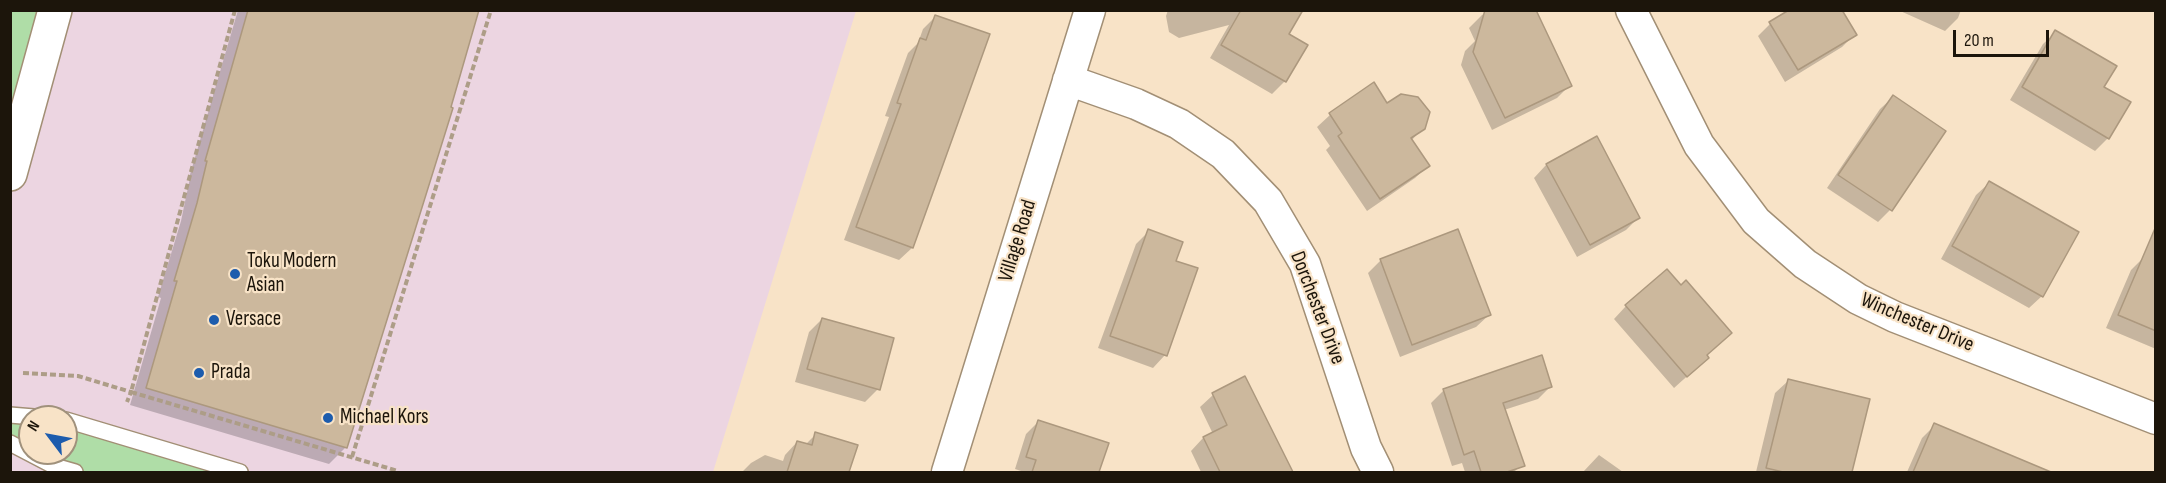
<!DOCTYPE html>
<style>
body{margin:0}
#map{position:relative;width:2166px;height:483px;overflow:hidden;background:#f8e3c7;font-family:"Sofia Sans Condensed",sans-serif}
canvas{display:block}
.frame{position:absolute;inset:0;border:12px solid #1c150b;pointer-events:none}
.north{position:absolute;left:18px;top:405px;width:60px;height:60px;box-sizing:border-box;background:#f8e3c7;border:2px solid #a0917c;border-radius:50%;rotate:302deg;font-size:16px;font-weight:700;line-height:24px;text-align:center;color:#1c150b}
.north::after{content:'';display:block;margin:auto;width:21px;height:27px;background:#1d5cad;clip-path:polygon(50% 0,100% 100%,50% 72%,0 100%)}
.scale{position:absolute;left:1953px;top:30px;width:96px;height:27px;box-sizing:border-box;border:3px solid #1c150b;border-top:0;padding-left:8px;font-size:18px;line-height:21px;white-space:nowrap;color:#1c150b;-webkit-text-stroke:4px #f8e3c7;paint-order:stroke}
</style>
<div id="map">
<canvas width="2166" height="483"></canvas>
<div class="frame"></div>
<div class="north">N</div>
<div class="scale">20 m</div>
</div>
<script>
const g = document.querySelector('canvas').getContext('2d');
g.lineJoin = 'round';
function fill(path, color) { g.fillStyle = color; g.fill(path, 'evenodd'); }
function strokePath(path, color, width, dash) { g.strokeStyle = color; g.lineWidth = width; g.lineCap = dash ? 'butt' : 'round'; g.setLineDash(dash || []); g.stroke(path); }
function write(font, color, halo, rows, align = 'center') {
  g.font = font + ' "Sofia Sans Condensed",sans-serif'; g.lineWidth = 4.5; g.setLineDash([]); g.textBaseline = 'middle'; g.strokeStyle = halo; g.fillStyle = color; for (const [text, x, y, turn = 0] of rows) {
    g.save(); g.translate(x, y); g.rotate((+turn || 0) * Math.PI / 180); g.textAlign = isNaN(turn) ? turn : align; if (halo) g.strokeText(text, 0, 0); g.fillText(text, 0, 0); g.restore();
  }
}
const commercial = new Path2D(`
 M55,11H856L713,472H11V173ZM30,417H66V453H30Z`);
const green = new Path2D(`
 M11,11H55L11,172Z
 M10,415L34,417H30V453H66V420L240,472H75L54,466L11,443Z`);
const shadow = new Path2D(`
 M238,10H477L346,447L329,464L130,405L161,298L158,297L181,221L190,178H189Z
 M1168,10H1286L1287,35L1306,46L1284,82L1272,94L1210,58L1229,25L1179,38L1169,32L1166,16Z
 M1491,10L1570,85L1557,98L1492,130L1461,65L1465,51L1475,41L1469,28L1482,15Z
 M1898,10H1961L1958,18L1945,31Z
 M936,16L912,248L899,260L844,240L889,117L885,116L908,53L918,43L923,29Z
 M1770,24L1855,34L1842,47L1785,82L1758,36Z
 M2056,32L2108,138L2095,151L2010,100L2043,44Z
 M1374,85L1387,105L1423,128L1411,141L1428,166L1415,178L1367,211L1326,150L1330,146L1317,127L1330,115Z
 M1893,97L1890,210L1878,222L1827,188L1880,109Z
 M1596,138L1639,217L1626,230L1577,257L1534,178L1546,165Z
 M1989,183L2042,296L2029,308L1941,259L1976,195Z
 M1149,231L1174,262L1165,355L1153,368L1098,348L1136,244Z
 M2143,258L2156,263V349L2106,328L2131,270Z
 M1381,260L1489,315L1476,327L1400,357L1368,273Z
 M1626,306L1705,356L1694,370L1674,388L1614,319Z
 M822,319L878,389L865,402L795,382L809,332Z
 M1245,378L1291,472H1201L1191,451L1203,438L1213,434L1200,407L1213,395Z
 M1788,381L1868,400L1851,472H1756L1775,393Z
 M1551,386L1538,399L1504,410L1519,467L1514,472H1465L1462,463L1452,466L1431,403L1444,390Z
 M1038,422L1107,444L1098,472H1024L1015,469L1026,434Z
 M1935,425L2024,464L2046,472H1907L1922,438Z
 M816,434L856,446L849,472H742L751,463L765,455L783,461L785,455L797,442L805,445Z
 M1599,455L1623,472H1583Z`);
const building = new Path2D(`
 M248,10H479L451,107L453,108L347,448L146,388L177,281H174L197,203L207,161H205Z
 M1241,10H1303L1289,34L1308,45L1286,82L1221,45Z
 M1485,10H1536L1572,86L1505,118L1473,52Z
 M1789,10H1842L1857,35L1798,70L1769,22Z
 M935,15L990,34L913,248L856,227L901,104L897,103L920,38L926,40Z
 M2055,30L2117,66L2104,87L2131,102L2109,139L2022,87Z
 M1374,82L1387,103L1401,94L1418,97L1430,112L1425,129L1411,138L1430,166L1380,199L1338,136L1342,133L1329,113Z
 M1893,95L1946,131L1892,211L1838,175Z
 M1597,136L1640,218L1590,245L1546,164Z
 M1989,181L2079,232L2043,297L1952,246Z
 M2156,226V331L2118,315Z
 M1148,229L1183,242L1176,261L1198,268L1167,356L1110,336Z
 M1458,229L1491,315L1412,345L1380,259Z
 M1667,269L1681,285L1686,280L1732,333L1707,355L1709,358L1687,377L1625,305Z
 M822,318L894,338L880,390L807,369Z
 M1542,355L1552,387L1503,403L1525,466L1507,472H1481L1474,451L1464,455L1443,389Z
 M1245,376L1293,472H1220L1203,437L1227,425L1212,393Z
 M1788,379L1870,399L1852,472H1783L1766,468Z
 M1038,420L1109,443L1099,472H1032L1036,460L1026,457Z
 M1934,423L2051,472H1913Z
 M815,432L858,445L849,472H787L797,441L812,445Z`);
const path = new Path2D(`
 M235,10L131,392L398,471
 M23,373L78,376L131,392L127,402
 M352,457L491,10`);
const service = new Path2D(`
 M10,415L34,417
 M66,420L240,472
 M10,443L54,466L75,472`);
const minor = new Path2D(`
 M1631,10L1699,145L1756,221L1805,264L1858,299L1895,317L2156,419
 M1068,80L1136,104L1179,124L1223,154L1268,201L1305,264L1366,448L1378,472
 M947,472L1090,10`);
const primary = new Path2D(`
 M10,174L55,10`);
const markers = [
 [235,274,6,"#1d5cad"],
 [214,320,6,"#1d5cad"],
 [199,373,6,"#1d5cad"],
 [328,418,6,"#1d5cad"]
];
const streetNames = [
 ["Village Road",1018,241,-73],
 ["Dorchester Drive",1317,308,69],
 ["Winchester Drive",1917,323,23]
];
const poiNames = [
 ["Toku Modern",247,262],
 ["Asian",247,286],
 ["Versace",226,320],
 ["Prada",211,373],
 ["Michael Kors",340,418]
];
fill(commercial, '#ecd5e1');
fill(green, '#afdda7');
fill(shadow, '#0003');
fill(building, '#ccb89d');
strokePath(building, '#ac987e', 1.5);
strokePath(service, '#a28f75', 18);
strokePath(minor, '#a28f75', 33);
strokePath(primary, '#a28f75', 36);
strokePath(path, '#ad9d87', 4, [6, 3]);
strokePath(service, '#fff', 15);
strokePath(minor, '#fff', 30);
strokePath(primary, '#fff', 33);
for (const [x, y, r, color] of markers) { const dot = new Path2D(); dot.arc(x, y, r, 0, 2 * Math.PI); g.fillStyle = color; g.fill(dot); strokePath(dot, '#f8e3c7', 2); }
write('21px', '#1c150b', '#f8e3c7', streetNames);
write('21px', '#1c150b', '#f8e3c7', poiNames, 'left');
</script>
